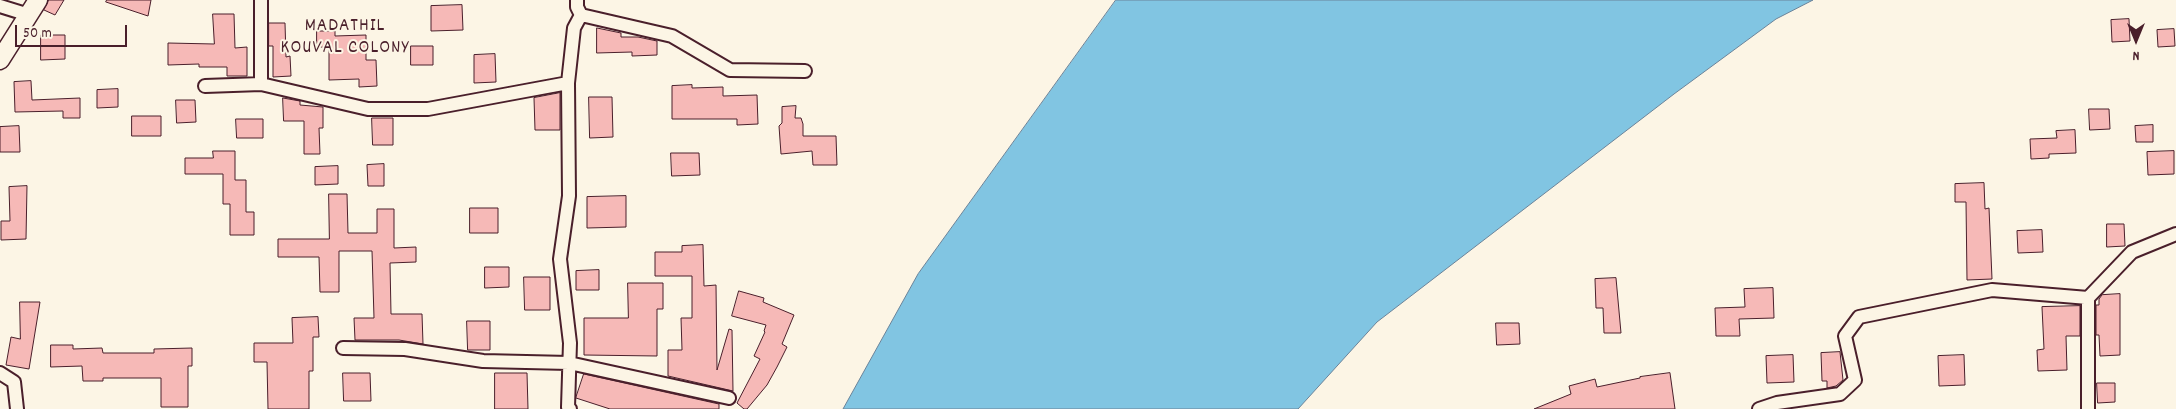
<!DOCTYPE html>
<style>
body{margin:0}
#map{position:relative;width:2176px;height:409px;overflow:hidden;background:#fcf5e5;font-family:Dekko,sans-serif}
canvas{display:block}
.north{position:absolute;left:2111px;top:15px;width:50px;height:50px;-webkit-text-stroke:4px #fcf5e5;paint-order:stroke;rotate:180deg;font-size:14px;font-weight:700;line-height:20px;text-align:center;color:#4a1f2b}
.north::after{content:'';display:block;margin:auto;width:18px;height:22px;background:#4a1f2b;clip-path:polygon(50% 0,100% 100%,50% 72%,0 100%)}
.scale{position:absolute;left:15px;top:25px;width:112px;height:22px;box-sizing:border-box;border:2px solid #4a1f2b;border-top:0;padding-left:6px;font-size:15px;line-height:18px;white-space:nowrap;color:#4a1f2b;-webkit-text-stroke:4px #fcf5e5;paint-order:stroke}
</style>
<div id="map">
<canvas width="2176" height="409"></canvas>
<div class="north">N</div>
<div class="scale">50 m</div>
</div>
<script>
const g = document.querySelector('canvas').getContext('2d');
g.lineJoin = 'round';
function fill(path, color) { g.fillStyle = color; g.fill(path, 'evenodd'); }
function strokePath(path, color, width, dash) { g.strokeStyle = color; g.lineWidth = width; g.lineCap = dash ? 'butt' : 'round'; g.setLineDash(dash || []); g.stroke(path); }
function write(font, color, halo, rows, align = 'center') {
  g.font = font + ' Dekko,sans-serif'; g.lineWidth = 4; g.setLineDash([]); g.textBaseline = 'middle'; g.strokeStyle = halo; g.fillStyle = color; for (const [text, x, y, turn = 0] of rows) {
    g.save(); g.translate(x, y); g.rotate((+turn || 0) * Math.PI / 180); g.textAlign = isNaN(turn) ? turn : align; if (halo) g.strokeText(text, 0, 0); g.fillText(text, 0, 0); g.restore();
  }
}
const water = new Path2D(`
 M1116,0H1813L1776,19L1674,94L1377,322L1298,409H843L918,274Z`);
const building = new Path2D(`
 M49,0H64L55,15L44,10Z
 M107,0H151L148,16L106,2Z
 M462,5L463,30L431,31V6Z
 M213,14H234L235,48L247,47V76H227V67H199V64L168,65V43L214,44Z
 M2129,19L2130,41L2112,42L2111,20Z
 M269,23H285L286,57L290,56L291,76L273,77V46H269Z
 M597,28L621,33V37H638L657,41V55L632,56V52L597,53Z
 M2174,29L2175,46L2158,47L2157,30Z
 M317,31H335V36L366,35V60H376L377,86L359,87V79L329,80V47H317Z
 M41,35H65V59L41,60Z
 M411,46H433V65H411Z
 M495,54L496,82L474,83V55Z
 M31,81L32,100L80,98V118H63V111L15,112L14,82Z
 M692,85V88L723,87V96L757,95L758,124L737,125V119H672V86Z
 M118,89V107L97,108V90Z
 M560,93V130H535L534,98Z
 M589,97H612L613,137L590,138Z
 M283,98L300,101V105L323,107V128H319L320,154H304V121H284Z
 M176,100H195L196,122L177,123Z
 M796,106L795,118H801L803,124V136H836L837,165H813L812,151L781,154L779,126L782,123V107Z
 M2089,109H2109L2110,129L2090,130Z
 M132,116H161V136H132Z
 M372,118H393V145H373Z
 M236,119H263V138H237Z
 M2153,125V142H2136L2135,126Z
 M19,126L20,152H0V127Z
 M2075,130L2076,153L2049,154V158L2031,159L2030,139L2057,138L2056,131Z
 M213,151H235V180H246V212H254V235H230V204H223V174H185V158H213Z
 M2174,151V174L2148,175L2147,152Z
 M671,153H699L700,175L672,176Z
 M384,164V186H368L367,165Z
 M338,166V184L315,185V167Z
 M1984,183L1985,209L1989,208L1992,279L1967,280L1966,202H1955V184Z
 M27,186L26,239L1,240V221H10L9,187Z
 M329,194H347L348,233H377V209H394V248L416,247V262L390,263L391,314H422L423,344L399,340H355L354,318H374L372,251H339V292H320L319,257H278V239H329Z
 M626,196V227L587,228V197Z
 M470,208H498V233H470Z
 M2107,224H2124L2125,246L2107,247Z
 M2042,230L2043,252L2018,253L2017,231Z
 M703,245L704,286L716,285L717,370L729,329L732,330L733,391L668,376V350H682L681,318H692V276H655V252H682V246Z
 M485,267H509V287L485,288Z
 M599,270V290H576V271Z
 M524,277H550V310H525Z
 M1616,278L1621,333H1604L1603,308H1596L1595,279Z
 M628,283H663V309H657V356L584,355V318H628Z
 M1773,288L1774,318L1739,319L1740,336H1716L1715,308L1745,307L1744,289Z
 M739,291L764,298L763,302L794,315L782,344L787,347L777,367L767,385L747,409H744L737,403L760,359L754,356L765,332L764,331L766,325L732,316Z
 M2120,294V355L2100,356L2099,335H2096V305H2099V299L2102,295Z
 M20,302H40L29,369L6,365L11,337L20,339Z
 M2080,306V336H2066L2067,370L2038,371L2037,350L2044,349L2042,307Z
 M318,317L319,337H313V371H309V409H268L267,362H254V343H293L292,318Z
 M467,321H490V350H468Z
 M1496,323H1519L1520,344L1497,345Z
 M51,345H73V349L102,348L103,353H154V349L192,348V366H188V407H161V378H103V381H83L82,366L51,367Z
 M1840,352L1843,380L1836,386L1827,388V381H1822L1821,353Z
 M1793,355L1794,382L1767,383L1766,356Z
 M1964,355L1965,385L1939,386L1938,356Z
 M343,373H370L371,401H344Z
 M495,373H527L528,409H495Z
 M1670,373L1675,409H1534L1571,394L1569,386L1595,379L1597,387L1640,378V377Z
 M584,374L719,404V409H610L576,398Z
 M2097,383H2115V402L2098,403Z`);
const street = new Path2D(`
 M261,0V84
 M577,0V7L581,15
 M0,6L29,15
 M581,15L672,36L730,70L805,71
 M205,86L261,84L368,109H428L568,83
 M343,348L405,349L483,361L569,363L729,398
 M0,373L14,382L17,409
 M570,409L568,407L570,343L560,259L569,196L568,83L574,28L581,15
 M1759,409L1777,403L1840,394L1855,380L1845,336L1859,317L1992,290L2088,298
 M2088,409V298L2132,252L2176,234`);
const secondary = new Path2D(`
 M0,60L38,0`);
const neighbourhoodNames = [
 ["MADATHIL",345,27],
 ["KOUVAL COLONY",345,49]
];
fill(water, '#81c5e2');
strokePath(water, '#6b8399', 1);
fill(building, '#f6b9b7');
strokePath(building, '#4a1f2b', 1);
strokePath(street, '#4a1f2b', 16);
strokePath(secondary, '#4a1f2b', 21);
strokePath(street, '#fcf5e5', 12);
strokePath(secondary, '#fcf5e5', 18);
g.letterSpacing = '1px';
write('19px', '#4a1f2b', '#fcf5e5', neighbourhoodNames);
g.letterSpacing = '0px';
</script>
